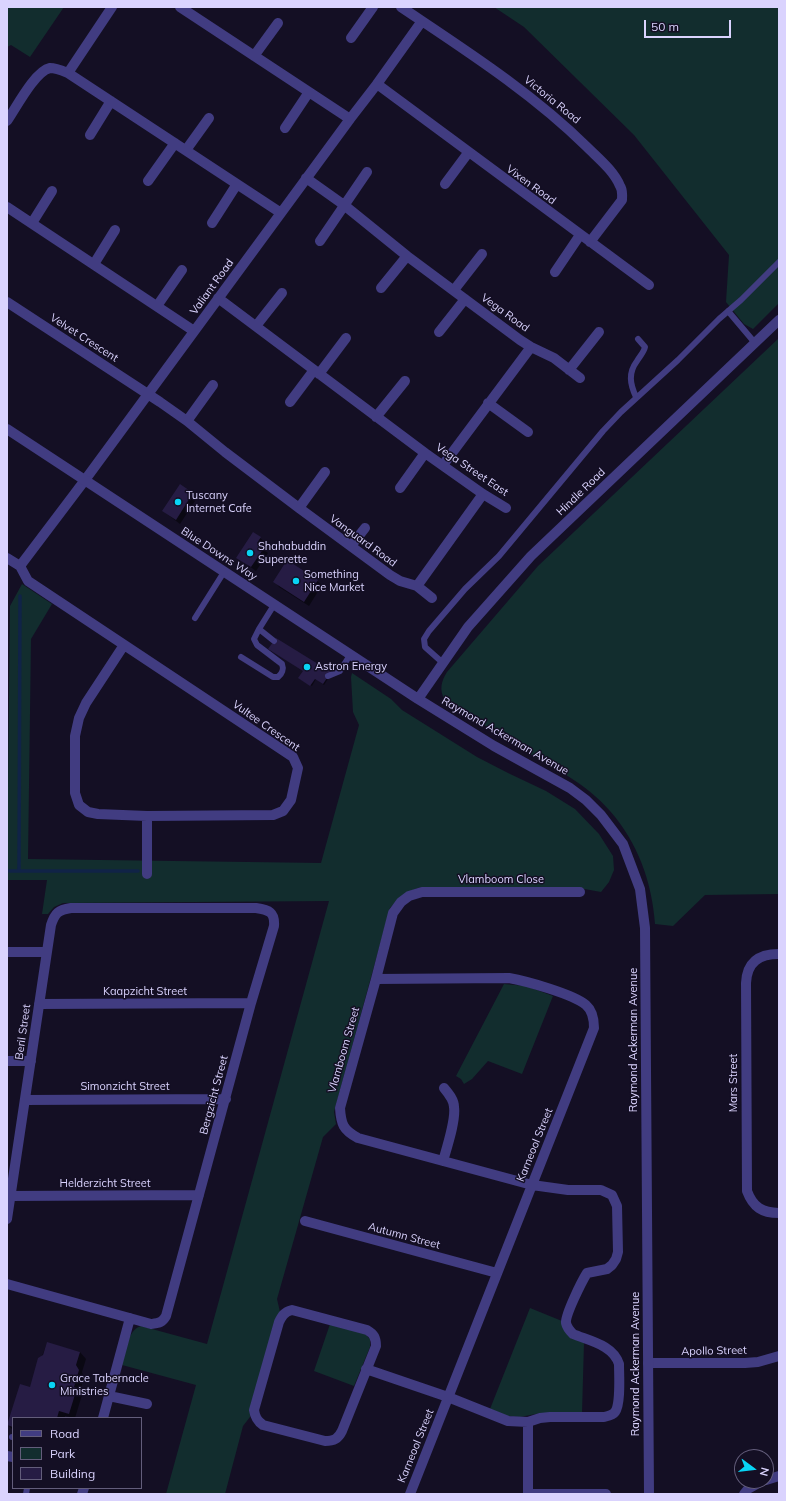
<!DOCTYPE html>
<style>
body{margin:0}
#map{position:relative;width:786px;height:1501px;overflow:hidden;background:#140f24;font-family:Mulish,sans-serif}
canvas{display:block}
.frame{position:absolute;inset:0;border:8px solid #dad3fe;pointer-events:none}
.legend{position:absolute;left:12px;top:1417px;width:130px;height:72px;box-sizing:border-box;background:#140f24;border:1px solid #635d7b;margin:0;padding:5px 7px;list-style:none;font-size:12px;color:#dad3fe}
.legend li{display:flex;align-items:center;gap:8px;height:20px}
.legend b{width:20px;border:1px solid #635d7b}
.north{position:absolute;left:734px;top:1449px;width:40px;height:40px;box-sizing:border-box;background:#140f24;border:1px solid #635d7b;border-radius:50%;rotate:105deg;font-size:11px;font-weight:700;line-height:16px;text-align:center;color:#dad3fe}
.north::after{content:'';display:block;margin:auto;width:14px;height:18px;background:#08d4f5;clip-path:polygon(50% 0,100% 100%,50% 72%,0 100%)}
.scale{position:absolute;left:644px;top:20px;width:87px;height:18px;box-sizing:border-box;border:2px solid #dad3fe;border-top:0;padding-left:5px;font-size:12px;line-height:14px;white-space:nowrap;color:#dad3fe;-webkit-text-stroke:3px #140f24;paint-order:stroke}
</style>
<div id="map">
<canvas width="786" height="1501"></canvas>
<div class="frame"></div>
<ul class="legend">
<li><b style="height:5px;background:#413c81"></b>Road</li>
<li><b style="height:11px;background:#122d2e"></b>Park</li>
<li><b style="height:11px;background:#261c44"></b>Building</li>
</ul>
<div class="north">N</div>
<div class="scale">50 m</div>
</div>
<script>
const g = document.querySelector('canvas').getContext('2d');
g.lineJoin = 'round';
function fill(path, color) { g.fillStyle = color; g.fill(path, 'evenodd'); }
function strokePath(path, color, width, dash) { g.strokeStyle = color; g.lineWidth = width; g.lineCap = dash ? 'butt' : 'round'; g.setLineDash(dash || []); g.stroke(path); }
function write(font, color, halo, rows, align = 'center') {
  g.font = font + ' Mulish,sans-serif'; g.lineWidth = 3; g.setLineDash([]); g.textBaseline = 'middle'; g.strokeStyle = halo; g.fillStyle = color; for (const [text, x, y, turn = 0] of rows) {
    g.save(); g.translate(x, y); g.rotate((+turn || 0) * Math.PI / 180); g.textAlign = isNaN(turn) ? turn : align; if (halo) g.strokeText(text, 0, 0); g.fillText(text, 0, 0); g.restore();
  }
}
const green = new Path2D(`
 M7,7H64L30,57L11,45L7,47Z
 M494,7H779V303L753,329L744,324L726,302L729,255L634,135L524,27Z
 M779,338V894L705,895L673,926L655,924C652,882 638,843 610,811C586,783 552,767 521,749C511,743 502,735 491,729C480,722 452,710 445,700C439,691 441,681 447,672L538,566Z
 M22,584L52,604L31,639L28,859L321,863L359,725L353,712L351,677L352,673L391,699L402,710L477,757L508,773L546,791L575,809L599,834L613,856L614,870L609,882L601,892L579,888L421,887C406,892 401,896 390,908L334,1112L336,1124L323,1137L277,1299L280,1312L250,1408V1417L243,1426L225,1494H166L196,1385L122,1365C126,1352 127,1330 141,1326L207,1344L329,901L63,903L54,907L48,914H42L47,880H7L10,606Z
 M504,984L526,986L553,996L522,1074L488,1061L472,1079L464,1084L461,1079L456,1076Z
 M530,1308L562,1321L584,1343L582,1413H541L520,1417L507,1416L490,1409Z
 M330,1324L365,1334L370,1339V1347L354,1386L314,1371Z`);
const shadow = new Path2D(`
 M180,485L197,498L180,524L163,511Z
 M260,538L265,542L261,547L268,553L256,571L238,558Z
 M317,581L322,585L309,606L279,587L275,582Z
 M331,674L324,685L316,679L312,686L300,679Z
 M47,1343L80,1352L86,1359L82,1372L84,1377L80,1392L82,1395L75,1418L65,1416V1418H13V1430L8,1425L30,1388Z`);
const stream = new Path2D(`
 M7,871H138
 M19,871L20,596`);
const building = new Path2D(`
 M180,484L193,493L176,520L162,511Z
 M253,532L261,537L257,543L264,548L251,567L236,558Z
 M287,560L318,580L304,602L273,582Z
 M276,638L331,672L323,684L315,679L310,686L298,678L303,671L268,649Z
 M47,1342L80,1352L76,1365L79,1370L74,1387L77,1388L69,1414L59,1411L57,1418H13V1427L7,1425L20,1384L30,1387L38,1358L43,1355Z`);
const service = new Path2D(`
 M728,311L755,343
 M636,397C630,384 628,373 637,361C640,356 644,352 645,347L638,339
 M195,618L224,572
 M259,629L274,641
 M241,657L273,677H278C282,674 284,669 282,664L257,645L254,639L259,629L274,605
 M443,663L425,647L424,639L429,631L465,589L499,556L603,431L621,412L678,360L719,319L741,300L779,262
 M328,676L340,671L350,655
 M12,1437H13
 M26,1494L27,1488`);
const minor = new Path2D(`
 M180,7L350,119
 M401,7C465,50 531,92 587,147C598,158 614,171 620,186C623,190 622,195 622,200L590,242
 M351,38L373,7
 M254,56L278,23
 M68,73L112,7
 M377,84L649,285
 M7,121C16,108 35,71 50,68C56,68 63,71 68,73L281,213
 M285,128L309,92
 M90,135L111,101
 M186,150L209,118
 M306,178L344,205L407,256L520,340L531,347L554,358L580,378
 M148,181L175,143
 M445,184L468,153
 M7,207L194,331
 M32,223L52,191
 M212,223L237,184
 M320,241L367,172
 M94,264L115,230
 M555,272L580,235
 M381,288L407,256
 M454,290L482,254
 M218,298L425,453L483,494L506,508
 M7,302L160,402L187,421L225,452L299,508L390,575L400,581L417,586L432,598
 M157,306L182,270
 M256,326L282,293
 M439,332L465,299
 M569,370L599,332
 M319,374L346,338
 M290,402L314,370
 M488,403L528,432
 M376,417L405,381
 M187,421L213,385
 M443,465L531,347
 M400,488L425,453
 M299,508L325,472
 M351,546L365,528
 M7,558L20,566L28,581L293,757L298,768L291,800L283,811L273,815L147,816L98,814L88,812L79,805L75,793V736L79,718L86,703L124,645
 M20,566L85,480L350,119L377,84L422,21
 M417,586L483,494
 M147,874V816
 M7,952H47
 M779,954C759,954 747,962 746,983L747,1191C753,1207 762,1213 779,1213
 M376,979L509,978C526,981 573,994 586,1005C593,1011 594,1020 594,1028L410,1494
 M39,1004L251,1003
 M7,1061H31
 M25,1100L226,1099
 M443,1161C447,1147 456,1120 454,1107C454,1100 449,1094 444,1088
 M10,1196L199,1195
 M7,1219L51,925C55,913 58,910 71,908H256C269,910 275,912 274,926L251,1003L166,1316C162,1323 159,1323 151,1324L7,1284
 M305,1221L497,1273
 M292,1310L367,1330C374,1334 376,1338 376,1346L342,1431C338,1439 334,1441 325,1441L263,1425C257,1421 255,1417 254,1410L279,1322C282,1316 284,1312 292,1310Z
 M648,1363H745L758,1362L779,1356
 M366,1369L448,1397L508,1421L528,1422L540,1418L550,1417H604C608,1416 613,1415 615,1412C621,1404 619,1375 619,1364C613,1345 590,1341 573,1334C570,1331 567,1328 566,1323C565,1315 582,1281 587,1273L607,1269L612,1265L616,1259L618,1252L617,1206L612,1195L601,1190H568L532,1185L358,1138C343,1130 341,1124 340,1108L376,979L393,913L401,902L409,896L422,892H580
 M109,1396L147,1404
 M103,1418L130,1318
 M528,1422V1494
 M7,1456L13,1457
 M766,1480L779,1476
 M82,1494L84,1488
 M528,1494H606
 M744,1494L748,1489L762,1481`);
const tertiary = new Path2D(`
 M7,429L418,699L494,746L570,788L586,800L601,815L623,844L640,889L645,928L649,1494
 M418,699L468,627L531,556L779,320`);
const markers = [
 [178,502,4,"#08d4f5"],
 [250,553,4,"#08d4f5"],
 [296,581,4,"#08d4f5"],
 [307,667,4,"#08d4f5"],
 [52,1385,4,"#08d4f5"]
];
const streetNames = [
 ["Victoria Road",552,100,39],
 ["Vixen Road",531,185,36],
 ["Valiant Road",212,287,-54],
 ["Vega Road",505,313,36],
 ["Velvet Crescent",84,338,33],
 ["Vega Street East",472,470,34],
 ["Hindle Road",581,492,-44],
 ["Vanguard Road",363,541,36],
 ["Blue Downs Way",219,554,33],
 ["Vultee Crescent",266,726,35],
 ["Raymond Ackerman Avenue",505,736,30],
 ["Vlamboom Close",501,880],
 ["Kaapzicht Street",145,992],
 ["Beril Street",23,1032,-82],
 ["Raymond Ackerman Avenue",634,1040,-90],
 ["Vlamboom Street",344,1050,-74],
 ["Mars Street",734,1083,-90],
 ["Simonzicht Street",125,1087],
 ["Bergzicht Street",214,1095,-75],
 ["Karneool Street",535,1145,-68],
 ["Helderzicht Street",105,1184],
 ["Autumn Street",404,1236,15],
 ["Apollo Street",714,1351,-1],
 ["Raymond Ackerman Avenue",636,1364,-90],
 ["Karneool Street",416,1446,-68]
];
const poiNames = [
 ["Tuscany",186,496],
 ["Internet Cafe",186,509],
 ["Shahabuddin",258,547],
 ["Superette",258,560],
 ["Something",304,575],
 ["Nice Market",304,588],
 ["Astron Energy",315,667],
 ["Grace Tabernacle",60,1379],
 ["Ministries",60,1392]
];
fill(green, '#122d2e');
fill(shadow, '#0007');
strokePath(stream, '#102347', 3.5);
fill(building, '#261c44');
strokePath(service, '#413c81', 6);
strokePath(minor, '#413c81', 10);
strokePath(tertiary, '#413c81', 10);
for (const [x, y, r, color] of markers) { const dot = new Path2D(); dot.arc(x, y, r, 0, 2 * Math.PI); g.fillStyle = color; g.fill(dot); strokePath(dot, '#140f24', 1.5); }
write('11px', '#dad3fe', '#140f24', streetNames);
write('11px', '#dad3fe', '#140f24', poiNames, 'left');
</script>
